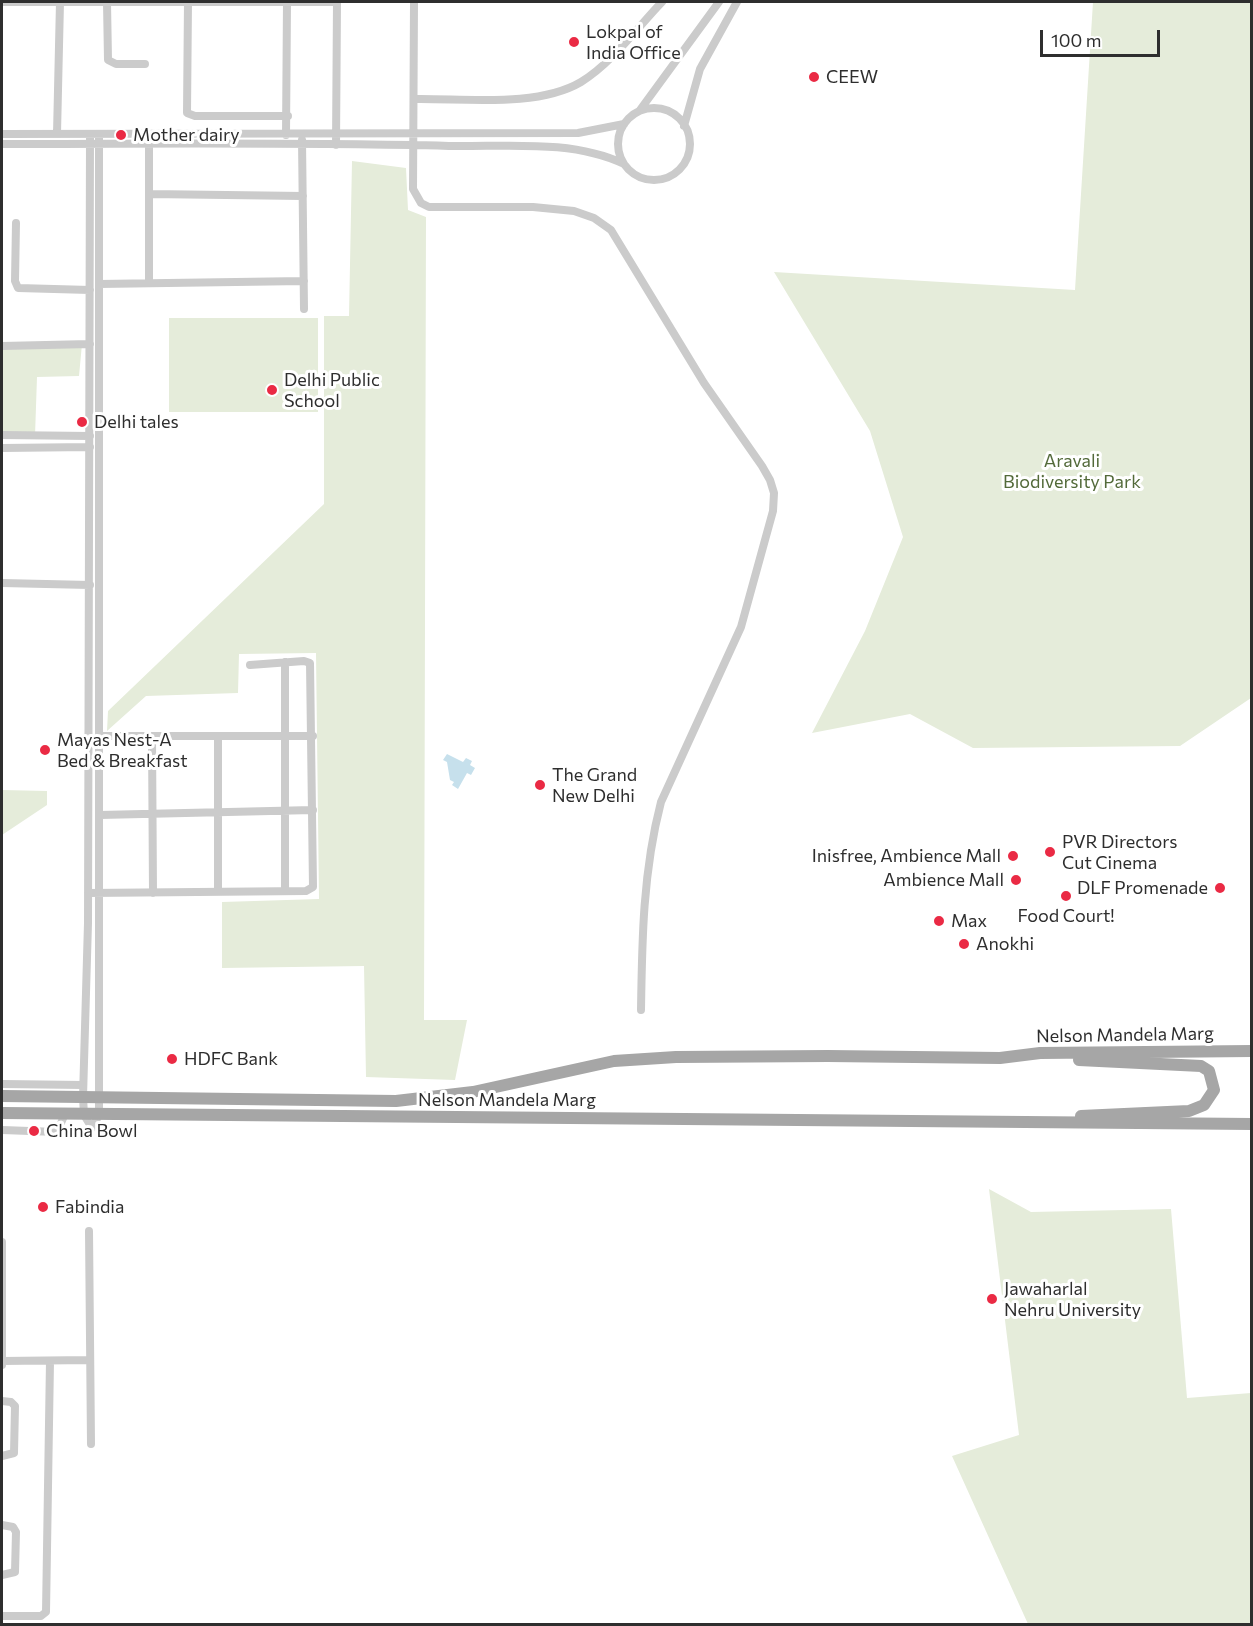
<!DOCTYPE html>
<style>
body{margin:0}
#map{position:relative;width:1253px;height:1626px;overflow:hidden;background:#fff;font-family:Commissioner,sans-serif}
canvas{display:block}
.frame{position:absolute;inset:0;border:3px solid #2e2e2e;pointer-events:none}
.scale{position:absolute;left:1040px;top:30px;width:120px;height:27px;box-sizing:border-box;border:3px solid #2e2e2e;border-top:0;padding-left:8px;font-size:18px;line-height:21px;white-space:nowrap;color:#2e2e2e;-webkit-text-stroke:4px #fff;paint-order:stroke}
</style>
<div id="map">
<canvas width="1253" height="1626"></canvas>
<div class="frame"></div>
<div class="scale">100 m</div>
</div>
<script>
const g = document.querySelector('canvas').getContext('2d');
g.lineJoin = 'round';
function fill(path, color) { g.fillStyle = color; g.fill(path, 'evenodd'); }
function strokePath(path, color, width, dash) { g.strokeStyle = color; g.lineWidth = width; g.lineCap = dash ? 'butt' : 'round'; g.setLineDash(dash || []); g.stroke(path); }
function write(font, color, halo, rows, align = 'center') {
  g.font = font + ' Commissioner,sans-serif'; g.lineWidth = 6; g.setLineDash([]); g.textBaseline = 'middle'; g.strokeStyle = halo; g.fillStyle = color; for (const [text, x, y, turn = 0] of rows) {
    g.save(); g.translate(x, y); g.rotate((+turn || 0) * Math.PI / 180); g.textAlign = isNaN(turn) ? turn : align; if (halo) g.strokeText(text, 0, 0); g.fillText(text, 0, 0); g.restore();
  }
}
const green = new Path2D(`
 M1093,2H1251V698L1180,746L973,748L910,714L812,733L865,631L903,537L870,431L774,272L1075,290Z
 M352,161L406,168L408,210L426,217L424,1020H467L455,1080L366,1077L364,966L222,968V902L319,899L316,653L239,654L238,693L146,696L107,731L108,711L324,504V316H349Z
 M169,318H318V412H169Z
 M82,344L79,376L37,377L35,436L2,435V346Z
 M2,790L47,791V805L2,835Z
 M989,1189L1031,1212L1171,1209L1187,1398L1251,1393V1624H1028L952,1456L1019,1435Z`);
const water = new Path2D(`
 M447,754L463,762L466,758L472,761L470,765L475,768L471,775L467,773L458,789L452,785L454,782L450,780L447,762L443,760Z`);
const minor = new Path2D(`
 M2,2H337
 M107,2L108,60L116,64H145
 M188,2L187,113L195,116H288
 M414,2L413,189L421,203L429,207H533L574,211L594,218L611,230L704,383L762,466L770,480L774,493L773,511L741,627L661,802C643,871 642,939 641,1010
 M414,99C464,98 537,108 581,82C612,63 637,28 662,2
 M618 144a36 36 0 1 1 72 0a36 36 0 1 1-72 0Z
 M640,110L719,2
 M684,126L700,69L737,2
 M2,134L578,133L624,124
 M57,134L60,2
 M90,135L88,923L83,1097L84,1115L92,1128L99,1115V134
 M286,135L287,2
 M302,140L304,309
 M149,141V283
 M2,144C150,144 300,142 449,146C506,147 572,139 624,164
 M336,145L337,2
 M149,194L303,196
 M16,223L15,281L18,288L90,290
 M99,284L304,281
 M2,346L90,344
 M2,435L90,436
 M2,448L90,447
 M2,583L90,585
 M100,736H313
 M152,736L153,893
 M100,815L313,810
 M285,891V662
 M218,892V736
 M88,893L306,891L313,887L310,663L304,661L250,665
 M2,1084L83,1085
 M2,1130L57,1132L65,1114
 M89,1231L91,1444
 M2,1361L90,1360
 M2,1365V1242
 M2,1401L11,1402L15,1406L14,1453L2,1456
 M2,1525L13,1527L16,1532L15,1572L2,1575
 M2,1616H41L46,1612L50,1361`);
const primary = new Path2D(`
 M1079,1060L1201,1066L1209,1071L1214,1090L1204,1105L1189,1111L1081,1116
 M2,1096L396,1101L473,1092L614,1061L676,1057L828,1056L1000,1058L1040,1053L1252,1051
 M2,1113L1252,1124`);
const markers = [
 [574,42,6,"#ea2a44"],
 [814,77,6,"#ea2a44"],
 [121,135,6,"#ea2a44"],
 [272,390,6,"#ea2a44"],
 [82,422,6,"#ea2a44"],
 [45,750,6,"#ea2a44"],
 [540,785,6,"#ea2a44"],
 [1050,852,6,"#ea2a44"],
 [1013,856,6,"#ea2a44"],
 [1016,880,6,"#ea2a44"],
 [1220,888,6,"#ea2a44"],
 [1066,896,6,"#ea2a44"],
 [939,921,6,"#ea2a44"],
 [964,944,6,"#ea2a44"],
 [172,1059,6,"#ea2a44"],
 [34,1131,6,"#ea2a44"],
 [43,1207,6,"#ea2a44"],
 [992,1299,6,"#ea2a44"]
];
const poiNames = [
 ["Lokpal of",586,32],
 ["India Office",586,53],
 ["CEEW",826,77],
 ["Mother dairy",133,135],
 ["Delhi Public",284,380],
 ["School",284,401],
 ["Delhi tales",94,422],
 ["Mayas Nest-A",57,740],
 ["Bed & Breakfast",57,761],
 ["The Grand",552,775],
 ["New Delhi",552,796],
 ["PVR Directors",1062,842],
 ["Cut Cinema",1062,863],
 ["Inisfree, Ambience Mall",1001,856,"right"],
 ["Ambience Mall",1004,880,"right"],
 ["DLF Promenade",1208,888,"right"],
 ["Food Court!",1066,916,"center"],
 ["Max",951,921],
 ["Anokhi",976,944],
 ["HDFC Bank",184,1059],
 ["China Bowl",46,1131],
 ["Fabindia",55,1207],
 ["Jawaharlal",1004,1289],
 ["Nehru University",1004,1310]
];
const parkNames = [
 ["Aravali",1072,461],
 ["Biodiversity Park",1072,482]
];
const streetNames = [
 ["Nelson Mandela Marg",1125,1035,-1],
 ["Nelson Mandela Marg",507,1100]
];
fill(green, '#e5ecda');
fill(water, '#c6e0ec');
strokePath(minor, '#cbcbcb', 8);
strokePath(primary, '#a6a6a6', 12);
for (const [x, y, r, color] of markers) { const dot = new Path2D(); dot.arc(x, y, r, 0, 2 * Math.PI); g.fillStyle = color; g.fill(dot); strokePath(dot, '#fff', 2); }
write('18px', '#2e2e2e', '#fff', poiNames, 'left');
write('18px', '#536a3a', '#fff', parkNames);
write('18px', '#2e2e2e', '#fff', streetNames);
</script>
